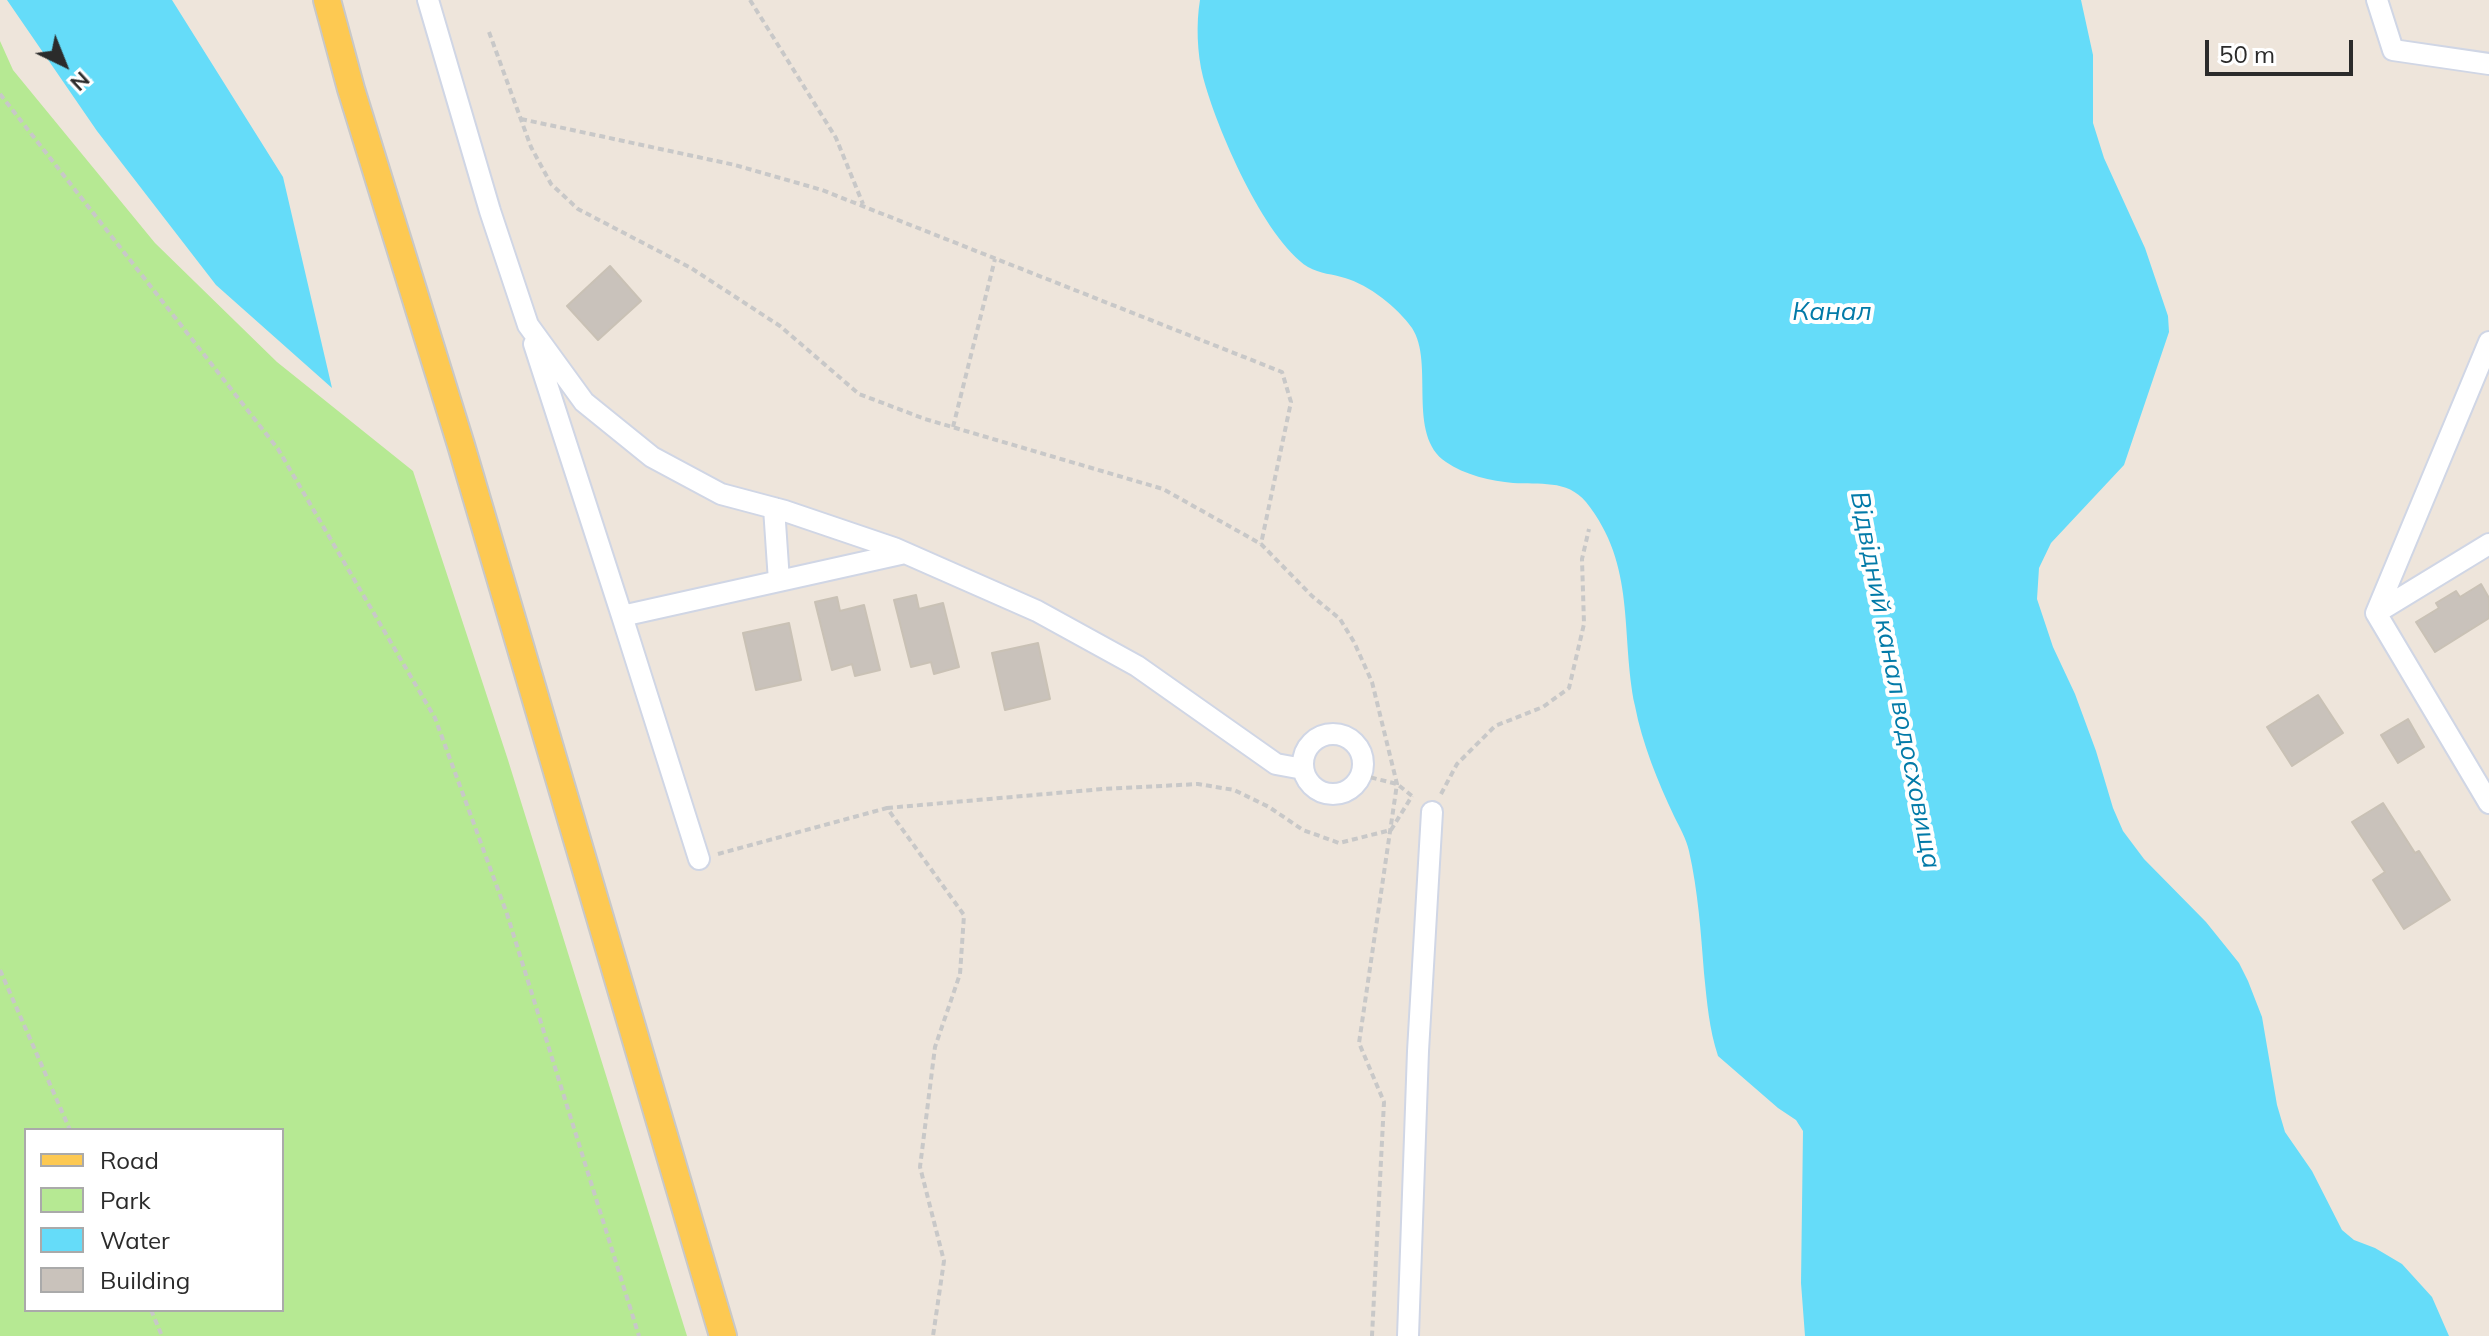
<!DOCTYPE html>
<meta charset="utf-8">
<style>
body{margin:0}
#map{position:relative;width:2489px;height:1336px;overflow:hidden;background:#eee5db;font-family:Mulish,sans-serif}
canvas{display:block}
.legend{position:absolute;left:24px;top:1128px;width:260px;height:184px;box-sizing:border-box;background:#fff;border:2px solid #aaa;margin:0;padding:10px 14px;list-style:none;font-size:24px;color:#2b2b2b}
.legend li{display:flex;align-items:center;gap:16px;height:40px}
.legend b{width:40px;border:2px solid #aaa}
.north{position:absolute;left:24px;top:24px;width:80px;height:80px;-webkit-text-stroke:6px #fff;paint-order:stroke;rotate:137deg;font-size:22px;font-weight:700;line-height:32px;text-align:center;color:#2b2b2b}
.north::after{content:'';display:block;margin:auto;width:28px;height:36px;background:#2b2b2b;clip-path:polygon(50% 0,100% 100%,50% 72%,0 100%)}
.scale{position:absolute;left:2205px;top:40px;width:148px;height:36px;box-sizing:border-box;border:4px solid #2b2b2b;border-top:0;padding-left:10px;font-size:24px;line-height:28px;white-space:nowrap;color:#2b2b2b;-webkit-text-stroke:6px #fff;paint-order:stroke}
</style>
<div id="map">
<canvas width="2489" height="1336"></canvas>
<ul class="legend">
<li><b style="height:10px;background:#fdc952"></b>Road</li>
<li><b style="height:22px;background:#b6e993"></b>Park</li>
<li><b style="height:22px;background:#65dcf9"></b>Water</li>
<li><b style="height:22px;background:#c9c2bb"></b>Building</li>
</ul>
<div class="north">N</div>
<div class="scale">50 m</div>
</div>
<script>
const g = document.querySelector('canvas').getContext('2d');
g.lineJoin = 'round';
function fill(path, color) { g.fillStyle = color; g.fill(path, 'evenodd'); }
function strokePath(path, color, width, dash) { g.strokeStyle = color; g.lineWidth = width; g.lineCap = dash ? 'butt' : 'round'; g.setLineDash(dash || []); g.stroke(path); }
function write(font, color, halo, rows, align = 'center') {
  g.font = font + ' Mulish,sans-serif'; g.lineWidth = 8; g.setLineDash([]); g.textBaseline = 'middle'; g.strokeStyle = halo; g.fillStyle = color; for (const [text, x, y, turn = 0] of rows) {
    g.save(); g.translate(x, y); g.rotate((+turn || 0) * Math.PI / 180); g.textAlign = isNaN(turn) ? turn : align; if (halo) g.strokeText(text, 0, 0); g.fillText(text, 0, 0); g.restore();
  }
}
const green = new Path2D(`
 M0,41L13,70L155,243L277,362L413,471L508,760L687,1336H0ZM26,1130H282V1310H26Z`);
const water = new Path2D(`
 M7,0H172L283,177L332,388L216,285L97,131Z
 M1200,0H2081L2093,55V123L2104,158L2145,248L2168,316L2169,332L2124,465L2051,543L2039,568L2037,599L2053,647L2075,694L2096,751L2113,808L2123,831L2144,859L2206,922L2239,963L2248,981L2262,1017L2277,1105L2285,1132L2312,1171L2342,1230L2354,1240L2375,1248L2402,1264L2432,1297L2449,1336H1805L1801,1283L1803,1131L1796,1120L1778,1108L1718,1056C1709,1029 1707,1002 1704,973C1701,933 1698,891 1689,851C1686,838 1680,828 1674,816C1658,782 1642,743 1635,706C1620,633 1637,566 1586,502C1567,479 1539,485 1513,483C1492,481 1464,475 1446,462C1406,435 1435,363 1412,328C1397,307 1369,285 1345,278C1333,274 1320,274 1308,267C1264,239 1216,127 1203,77C1197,54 1196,23 1200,0Z`);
const building = new Path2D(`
 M610,266L641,301L598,340L567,306Z
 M2481,584L2489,598V618L2435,652L2416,622L2439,608L2436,603L2456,591L2460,597Z
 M916,595L919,609L943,603L959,667L934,674L931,662L911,667L894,600Z
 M837,597L840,611L864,605L880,670L855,676L852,664L832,670L815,602Z
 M789,623L801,680L756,690L743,633Z
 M1038,643L1050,699L1005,710L992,653Z
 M2318,695L2343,733L2292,766L2267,727Z
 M2408,719L2424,747L2398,763L2381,735Z
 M2383,803L2415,853L2419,851L2450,900L2404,929L2373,880L2385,872L2352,822Z`);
const path = new Path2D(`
 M750,0L836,138L863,204
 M489,32L531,147L551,184L578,209L691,268L780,326L859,394L925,419L1163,489L1261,544L1312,596L1340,619L1354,642L1372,682L1397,784L1359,1043L1384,1102L1372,1336
 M0,94L278,449L435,718L507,914L639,1336
 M521,119L735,165L822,190L1282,372L1291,402L1261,544
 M953,427L995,259
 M1361,775L1397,784L1412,796
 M1441,794L1457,764L1495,726L1543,707L1569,688L1584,624L1582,559L1589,529
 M887,808L1103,789L1198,784L1234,790L1269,807L1303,830L1339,843L1391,830L1412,796
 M718,854L887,808L964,915L960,974L935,1047L920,1167L944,1261L933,1336
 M0,970L70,1130
 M151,1310L162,1336`);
const minor = new Path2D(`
 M428,0L490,211L528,325L584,402L652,457L721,494L785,511L894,548L1037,611L1137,666L1276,764L1303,769
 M2377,0L2393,50L2489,64
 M2489,342L2376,613L2489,803
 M534,344L622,616L905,553
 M774,508L779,581
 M2376,613L2489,544
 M622,616L699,859
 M1303 764a30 30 0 1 1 60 0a30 30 0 1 1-60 0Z
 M1408,1336L1418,1051L1432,812`);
const major = new Path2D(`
 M327,0L351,89L461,445L723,1336`);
const waterNames = [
 ["Канал",1832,312],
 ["Відвідний канал водосховища",1895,680,79]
];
fill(green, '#b6e993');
fill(water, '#65dcf9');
fill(building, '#c9c2bb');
strokePath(building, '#c9c1b5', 2);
strokePath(minor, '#d0d6e5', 24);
strokePath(major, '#c8c8c8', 30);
strokePath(path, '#c8c8c8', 4, [6, 4]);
strokePath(minor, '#fff', 20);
strokePath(major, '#fdc952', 26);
write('italic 26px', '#027aa8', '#fff', waterNames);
</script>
